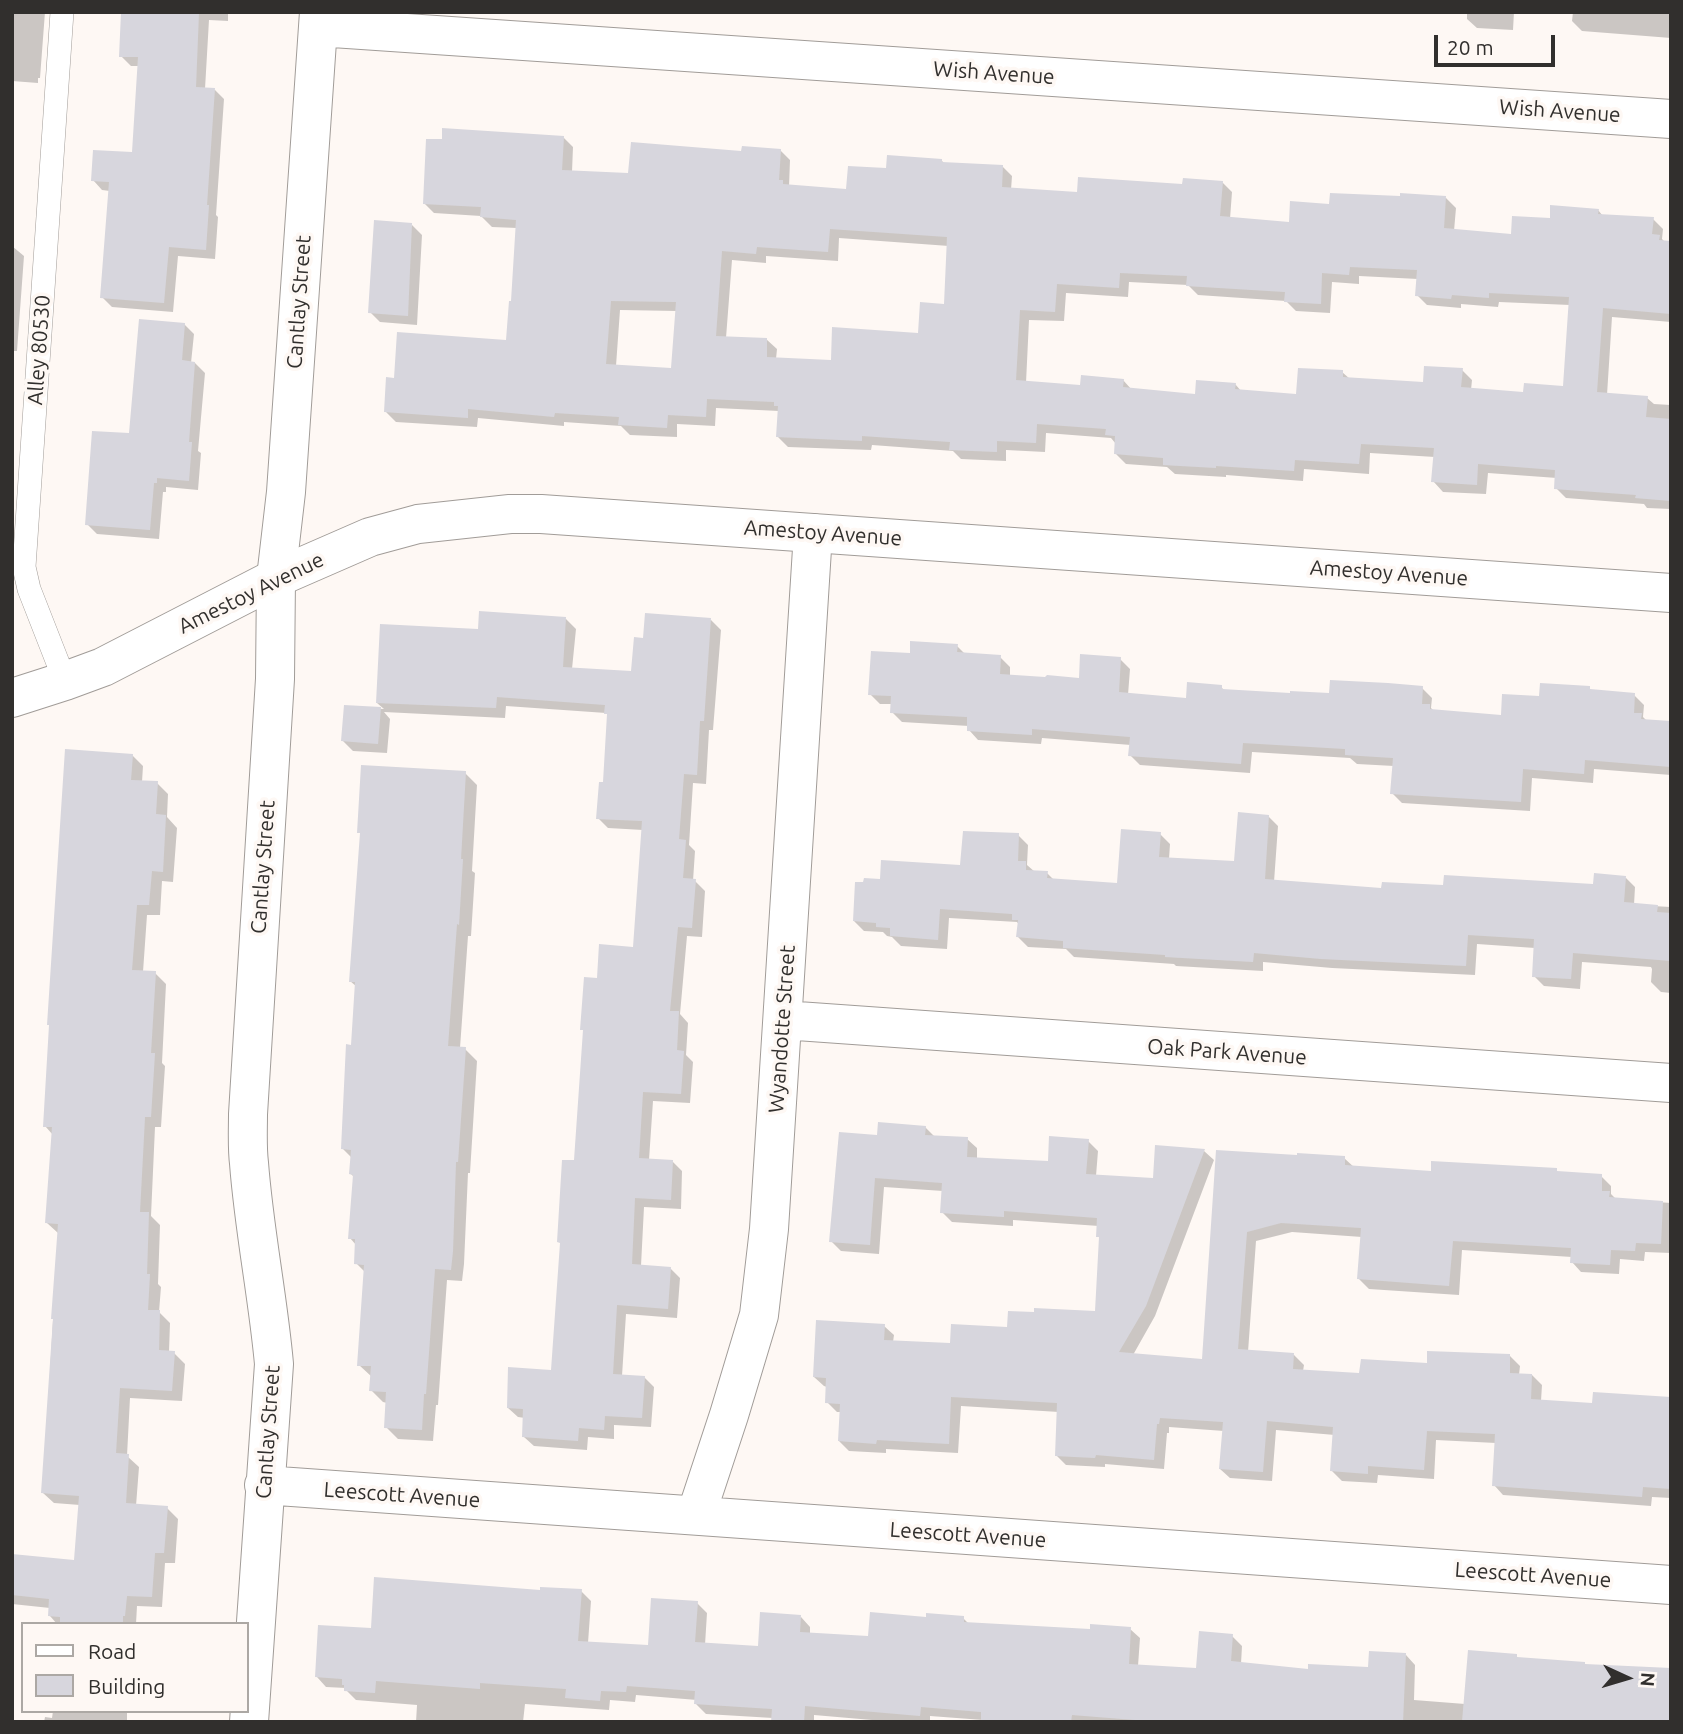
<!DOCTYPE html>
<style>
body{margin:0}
#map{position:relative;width:1683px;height:1734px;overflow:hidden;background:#fef8f4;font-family:Ubuntu,sans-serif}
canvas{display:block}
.frame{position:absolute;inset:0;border:14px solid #312f2d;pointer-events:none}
.legend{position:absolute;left:21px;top:1622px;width:228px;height:91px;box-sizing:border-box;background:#fef8f4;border:2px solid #aca8a4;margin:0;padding:9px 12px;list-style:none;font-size:21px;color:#312f2d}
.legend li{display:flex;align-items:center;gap:14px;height:35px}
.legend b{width:35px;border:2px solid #aca8a4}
.north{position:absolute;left:1592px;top:1643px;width:70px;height:70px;-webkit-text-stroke:5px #fef8f4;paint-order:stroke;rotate:94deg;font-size:19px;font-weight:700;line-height:28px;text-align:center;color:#312f2d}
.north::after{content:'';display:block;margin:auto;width:24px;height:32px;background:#312f2d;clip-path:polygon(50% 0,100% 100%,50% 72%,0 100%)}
.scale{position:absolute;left:1434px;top:35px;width:121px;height:32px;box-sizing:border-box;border:4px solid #312f2d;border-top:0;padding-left:9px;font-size:21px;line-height:24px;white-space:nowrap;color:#312f2d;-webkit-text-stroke:5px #fef8f4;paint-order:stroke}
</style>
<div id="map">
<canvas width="1683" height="1734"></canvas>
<div class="frame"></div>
<ul class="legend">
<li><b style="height:9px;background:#fff"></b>Road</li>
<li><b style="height:19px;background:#d7d6dd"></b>Building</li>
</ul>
<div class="north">N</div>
<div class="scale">20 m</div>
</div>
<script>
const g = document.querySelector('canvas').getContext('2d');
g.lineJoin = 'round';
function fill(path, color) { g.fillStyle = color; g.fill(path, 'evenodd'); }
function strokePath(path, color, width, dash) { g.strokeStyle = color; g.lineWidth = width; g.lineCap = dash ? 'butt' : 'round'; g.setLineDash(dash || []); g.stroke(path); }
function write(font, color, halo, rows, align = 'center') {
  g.font = font + ' Ubuntu,sans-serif'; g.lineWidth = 7; g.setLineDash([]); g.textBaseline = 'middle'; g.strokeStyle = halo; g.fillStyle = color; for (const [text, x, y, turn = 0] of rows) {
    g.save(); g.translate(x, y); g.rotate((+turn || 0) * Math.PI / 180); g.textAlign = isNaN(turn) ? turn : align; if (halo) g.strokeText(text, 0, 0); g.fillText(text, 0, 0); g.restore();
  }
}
const shadow = new Path2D(`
 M12,12H45L40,78H38V83L12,81Z
 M123,12H228V21L209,20L205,89L215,90L224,99L216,215L218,217L215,259L178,256L173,312L112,307L102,297L110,191L102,190L93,180L133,154L139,66H131L121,56Z
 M1467,12H1514L1513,30L1477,28L1467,19Z
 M1573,12H1671V38L1582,31L1572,21Z
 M563,137L573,147L572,172L630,175L743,153L780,150L790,160L789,187L848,191L888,170L941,160L945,164L1002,166L1012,176L1011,190L1079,194L1222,182L1232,192L1230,219L1290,224L1331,205L1446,198L1456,208L1454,231L1512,236L1551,220L1598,210L1603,216L1653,219L1663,229L1662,239L1665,242L1671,243V322L1612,317L1607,395L1647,398L1654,404L1671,405V509L1647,508L1644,504L1566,498L1556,488L1557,478L1488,473L1486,494L1443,492L1433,481L1435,457L1370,453L1369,474L1304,469L1303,481L1226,475V477L1175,474L1167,467L1126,464L1116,454V444L1111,438L1046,433L1045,452L1006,450V461L961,459L953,451L872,445L871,450L788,447L778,437L779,411L716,408L715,426L677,424V437L630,435L621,426L564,422V426L478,418L477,427L396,422L386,412L396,380L508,342L512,303L517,228L492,227L481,216L434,213L424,203ZM839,238L949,246L945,306L919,334L833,362L776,359L777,349L766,339L726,338L732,260L766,263V256L838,261ZM1359,276L1418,279L1417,295L1427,305L1461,308V304L1498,307L1499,302L1570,305L1564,388L1525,394L1471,390L1472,380L1462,370L1424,384L1350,379L1342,372L1297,395L1242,392L1235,384L1196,396L1132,390L1123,380L1081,386L1026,383L1029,320L1064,321L1066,293L1128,297L1129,282L1188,285L1198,295L1286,301L1296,311L1330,313L1332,282L1359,284ZM620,310L677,311L673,370L616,366Z
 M412,225L422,235L417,325L380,322L370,312Z
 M12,246L24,256L17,351H12Z
 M184,324L194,334L191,363H195L205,373L198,451L201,453L198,490L166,487V492H163L159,539L97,534L87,524Z
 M566,619L576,629L572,669L633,673L645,640L711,620L721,630L713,730H709L706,784L693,783L689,845L695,851L693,881H695L705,891L702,937L687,936L680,1014L688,1023L686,1055L693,1062L690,1103L653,1101L649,1160L672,1161L682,1171L681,1209L644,1207L641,1266L670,1268L680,1278L677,1318L626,1314L622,1376L644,1377L654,1387L651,1427L614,1425V1439L588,1437L587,1450L534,1446L524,1437L525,1418L518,1417L508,1408L553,1372L576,1162L585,1032L582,1029L599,980L634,949L643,830L608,828L598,818L604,784L609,716L606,713L506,706L505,718L384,712L390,719L387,753L353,751L343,741L345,707L384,709L377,703L480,631Z
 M957,646L965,654L1000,657L1010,667V677L1080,679L1120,659L1130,669L1128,695L1188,699L1221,687L1225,691L1331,695L1422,688L1432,698L1431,708L1435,712L1502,717L1541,698L1589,688L1592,691L1634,695L1644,705L1643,717L1647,721L1671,723V775L1594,769L1593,783L1532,778L1530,811L1402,803L1392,793L1394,766L1357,764L1350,758L1252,752L1250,773L1140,765L1130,755L1131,745L1042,738L1041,744L978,740L969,730V726L902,722L892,712V704H880L870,694L911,655Z
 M132,755L143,766L142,782L157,783L168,794L167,817L177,828L173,882L162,881L160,915H147L143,972L155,973L166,984L162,1063L165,1066L161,1127H155L151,1216L160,1225L158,1284L161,1287L159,1312L170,1323L169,1352L174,1353L185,1364L182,1401L130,1398L127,1456L139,1467L136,1506L167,1508L178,1519L175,1563H165L162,1607L137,1606L136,1624H57L50,1616V1608L12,1604V1555L76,1562L80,1505L54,1503L43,1493L58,1233L47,1223L53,1135L45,1126Z
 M465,773L477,785L472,871L475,873L471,936H468L460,1048L465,1049L477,1061L470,1173H468L464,1264L462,1281L447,1280L438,1405H436L433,1441L398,1439L386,1427L387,1403L383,1402L371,1390L372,1377L359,1365L366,1273L356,1263V1245L350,1238L354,1177L351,1174L352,1158L343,1149L357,987L350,981L362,835L359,832Z
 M1268,816L1278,826L1274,882L1383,890L1445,887L1595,885L1626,878L1635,887L1634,905L1671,907V993L1661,992L1651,982L1652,969L1651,967L1582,962L1580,989L1544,986L1534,976L1535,948L1477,944L1475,975L1332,968L1263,962V971L1176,966L1174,964L1074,957L1066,949L1028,947L1018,937L1019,925L1017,922L949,918L947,949L901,946L892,937L887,936L883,932L864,931L854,921L881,881L962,867L1018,835L1028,845L1027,865L1035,872L1047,873L1054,880L1119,884L1160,834L1170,844L1169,859L1236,863Z
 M925,1127L935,1137L967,1139L977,1148V1160L1049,1163L1088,1141L1098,1151L1096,1176L1155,1180L1204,1151L1214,1160L1155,1316L1133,1355L1203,1361L1218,1152L1344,1158L1355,1168L1432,1173L1556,1170L1559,1173L1601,1176L1611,1186V1194L1616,1199L1671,1203V1253L1645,1252L1644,1261L1620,1259L1619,1274L1581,1272L1572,1262V1257L1462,1250L1459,1295L1369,1289L1359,1279L1362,1237L1292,1232L1256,1241L1248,1352L1294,1355L1304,1365L1303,1371L1361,1375L1428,1365L1510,1356L1520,1366L1519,1375H1532L1542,1385L1541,1401L1594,1405L1671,1399V1498L1652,1497L1651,1506L1503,1495L1494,1485L1496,1443L1436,1440L1434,1479L1378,1475L1377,1483L1342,1481L1332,1471L1335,1435L1276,1430L1272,1481L1230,1478L1220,1469L1224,1431L1169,1427V1433H1167L1164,1469L1105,1464V1467L1066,1465L1056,1455L1059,1412L961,1406L958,1453L886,1449V1453L849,1451L839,1441L841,1412H837L827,1402V1387L824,1386L814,1377L884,1326L894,1335L893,1342L952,1345L1009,1329L1097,1313L1100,1239L1098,1236L1099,1226L1013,1220V1226L952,1222L942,1212L943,1191L884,1187L879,1254L841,1251L831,1241L879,1137Z
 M581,1591L591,1601L588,1643L649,1647L697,1603L707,1613L705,1645L759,1648L801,1617L810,1627V1634L870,1638L928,1619L963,1618L969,1624L1092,1631L1130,1629L1140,1638L1138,1666L1198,1670L1232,1636L1242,1646L1241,1664L1310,1671L1369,1669L1406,1655L1415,1665L1414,1700L1465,1704L1516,1656L1520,1659L1586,1665L1671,1722H983V1720L930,1716V1722H895L814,1715V1722H773V1718L706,1714L696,1704L697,1700L636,1695L635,1702L610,1700L609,1710L525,1704L523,1722H416L417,1705L356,1700L346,1690V1688L326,1687L317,1677L373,1630L542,1592Z
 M53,1711H127V1722H44L45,1717L52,1718Z`);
const building = new Path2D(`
 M121,12H199L196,87L215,88L207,205H209L206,250L169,247L164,303L100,298L109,182L91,181L93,150L132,152L138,57H119Z
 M442,128L564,136L562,170L628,173L631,142L741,151L742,146L781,149L779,180H783V184L846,189L848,166L886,168L887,155L942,159V162L1003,165L1002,187L1077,192L1078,177L1182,184L1183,178L1223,181L1220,216L1289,222L1290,201L1329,204L1330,193L1400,196V193L1446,196L1444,228L1511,234L1512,216L1550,218V205L1599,209L1598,214L1654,217L1652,234L1660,235L1659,240L1671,241V314L1603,308L1597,392L1648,396L1646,417L1671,419V501L1635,498L1636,495L1554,489L1555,470L1478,464L1477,485L1431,482L1434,448L1361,444L1359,464L1295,460L1294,471L1216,466V468L1163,465V458L1114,454L1115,436L1105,435L1106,429L1037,424L1036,443L997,441V452L949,450L950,442L862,436V441L776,437L778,406H774V402L707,399L706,417L668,415L667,428L618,425L619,417L555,413L554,417L468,409V418L384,412L386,377L394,378L397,332L506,340L509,301H511L516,220L480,217L481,207L423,204L426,139H442ZM830,229L947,237L944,304L920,302L918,333L832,327L831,360L767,357V338L716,336L722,251L756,254L757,247L828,252ZM1350,267L1417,270L1415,296L1451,299L1452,295L1489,298V293L1569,297L1563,386L1524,383L1523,392L1461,387L1463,368L1424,366L1423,382L1343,377V370L1298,368L1296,394L1235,389L1236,383L1196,380L1195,394L1123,387L1124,379L1081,375L1080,385L1016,380L1020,310L1055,312L1057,284L1119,288L1120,273L1187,276L1186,286L1285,292L1284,302L1321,304L1322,273L1349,275ZM611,301L676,302L671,368L606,364Z
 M374,220L412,223L408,316L368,313Z
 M139,319L185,323L182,360L195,362L189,442H192L189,481L157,478V483H154L150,530L85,525L92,431L129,433Z
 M479,611L566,617L563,667L631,671L634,637L643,638L645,613L711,618L704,721H700L697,775L684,774L679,839L686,840L683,878L696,879L692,928L678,927L670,1011H679L677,1050L684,1051L681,1094L643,1092L639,1158L673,1160L671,1200L635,1198L632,1264L671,1267L668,1309L617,1305L613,1374L645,1376L642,1418L605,1416L604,1430L579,1428L578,1441L522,1437L523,1409L507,1408L508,1367L551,1370L560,1243L557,1242L562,1160H574L583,1030H580L584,977L597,978L599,944L633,947L642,821L596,819L599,782H603L607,714H604L605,705L497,697L496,708L376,703L380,624L478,629Z
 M910,641L958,644L957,652L1001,655L1000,674L1045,677L1047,675L1079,678L1080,654L1121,657L1119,692L1186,698L1187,682L1222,685V689L1290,693V691L1329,693L1330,680L1388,683L1423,686L1422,704H1430V709L1501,715L1502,694L1539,696L1540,683L1590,686V689L1635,693L1634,713H1642L1641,719L1671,721V767L1585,760L1584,774L1523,769L1521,802L1390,794L1393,758L1345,755V749L1243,743L1241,764L1128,756L1130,737L1032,729V735L967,731V717L890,713L891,696L868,695L871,651L910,653Z
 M344,705L381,707L378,744L341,741Z
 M65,749L133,754L131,780L158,781L156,814L166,815L163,872L152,871L149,905H137L132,970L156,971L151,1053H155L151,1117H145L140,1212H149L147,1274H150L148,1310H160L159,1350L175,1351L172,1391L120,1388L116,1453L129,1454L126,1503L168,1506L164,1553H155L152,1597L127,1596L125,1616H123V1624H60V1617L48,1616L49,1599L12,1595V1554L74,1560L79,1496L41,1493L53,1319H51L58,1224L45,1223L52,1127H43L49,1025H47Z
 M361,765L466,771L461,859H463L459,925L457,924L448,1046L466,1047L458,1162H456L453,1251L451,1270L435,1269L426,1394H424L422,1430L384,1428L386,1392L369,1391L371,1366H357L364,1265L354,1264L355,1239H348L353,1175L349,1174L351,1150L341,1149L346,1044L351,1045L355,982H349L360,833H357Z
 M1238,812L1269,815L1265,879L1381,888L1382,882L1443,885L1444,875L1593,884L1594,873L1626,876L1624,902L1658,905L1657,912L1671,913V961L1573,953L1571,979L1532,977L1534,939L1468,935L1466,966L1321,959L1254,953L1253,962L1165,957V955L1063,948V941L1016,937L1018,920H1012V914L940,909L938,940L890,936V928L876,927V923L853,921L855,882H863L864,878L880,879L881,860L960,865L963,831L1019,833L1018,861H1026V870L1048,871L1047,878L1117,883L1121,829L1161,832L1159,857L1234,861Z
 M878,1122L926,1126L925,1135L968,1137L967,1157L1048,1161L1049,1136L1089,1139L1086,1174L1153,1178L1155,1145L1205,1149L1146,1306L1119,1352L1202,1359L1216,1150L1297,1155V1153L1345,1156V1165L1431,1171V1161L1557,1168V1171L1602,1174V1191H1610L1609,1197L1663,1201L1661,1244L1636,1243L1635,1251L1611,1250L1610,1265L1570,1263L1571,1248L1453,1241L1449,1286L1357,1279L1361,1228L1281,1223L1247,1232L1238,1349L1294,1353L1293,1369L1359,1373L1361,1359L1427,1363V1351L1510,1354V1373L1532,1374L1531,1399L1592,1403L1593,1392L1671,1397V1489L1643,1487L1642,1497L1492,1486L1495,1434L1427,1431L1424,1470L1368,1466V1474L1330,1471L1333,1427L1267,1421L1263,1472L1219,1469L1223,1422L1160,1418L1159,1424H1157L1154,1460L1096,1455L1095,1458L1055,1456L1057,1403L951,1397L949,1444L877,1440L876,1444L838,1441L840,1404L825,1403L826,1378L813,1377L816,1320L885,1324L884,1340L950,1343L951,1324L1007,1327L1008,1311L1034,1312V1308L1095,1311L1099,1237H1096L1097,1218L1004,1211V1217L940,1213L942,1183L875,1178L870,1245L829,1242L839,1132L877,1135Z
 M374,1577L540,1590V1587L582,1589L578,1641L648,1645L651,1598L698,1601L695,1642L758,1646L760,1612L801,1615L800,1632L868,1636L870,1612L926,1617V1613L964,1616V1622L1090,1629V1624L1131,1627L1129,1664L1196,1668L1199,1631L1233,1634L1231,1661L1308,1669V1664L1368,1667L1369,1651L1406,1653L1403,1722H1135V1720L1072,1715L1071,1722H981V1712L921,1707L920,1716L805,1706L804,1722H771L772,1709L694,1704L695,1691L627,1686L626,1692L601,1691L600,1701L565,1698L566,1689L480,1683V1689L376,1681L375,1693L344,1691V1685H342V1679L315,1677L318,1625L371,1628Z
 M1468,1650L1517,1654V1657L1585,1662V1664L1671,1668V1722H1462Z`);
const lane = new Path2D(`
 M62,12L24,567L29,589L65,681`);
const street = new Path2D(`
 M318,27L1671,119
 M783,1020L1671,1083
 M264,1485L1671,1585
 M696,1515L729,1415L759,1315L769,1229L813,533
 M249,1722L274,1364C268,1297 254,1230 249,1163C247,1147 248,1130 248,1114L275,679L276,578L286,492L319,12`);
const secondary = new Path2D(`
 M12,698L65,681L103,667L276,578L370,537L418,524L510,514H541L1671,593`);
const streetNames = [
 ["Wish Avenue",994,73,4],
 ["Wish Avenue",1560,111,4],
 ["Cantlay Street",299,302,-86],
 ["Alley 80530",39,350,-86],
 ["Amestoy Avenue",823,533,4],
 ["Amestoy Avenue",1389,573,4],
 ["Amestoy Avenue",251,593,-26],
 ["Cantlay Street",263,867,-86],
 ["Wyandotte Street",782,1029,-86],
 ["Oak Park Avenue",1227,1052,4],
 ["Cantlay Street",268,1432,-86],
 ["Leescott Avenue",402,1495,4],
 ["Leescott Avenue",968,1535,4],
 ["Leescott Avenue",1533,1575,4]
];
fill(shadow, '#0003');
fill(building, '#d7d6dd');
strokePath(lane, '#a19c98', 24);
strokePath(street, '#a19c98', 40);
strokePath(secondary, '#a19c98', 40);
strokePath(lane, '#fff', 23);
strokePath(street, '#fff', 38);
strokePath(secondary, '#fff', 38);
write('21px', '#312f2d', '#fef8f4', streetNames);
</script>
